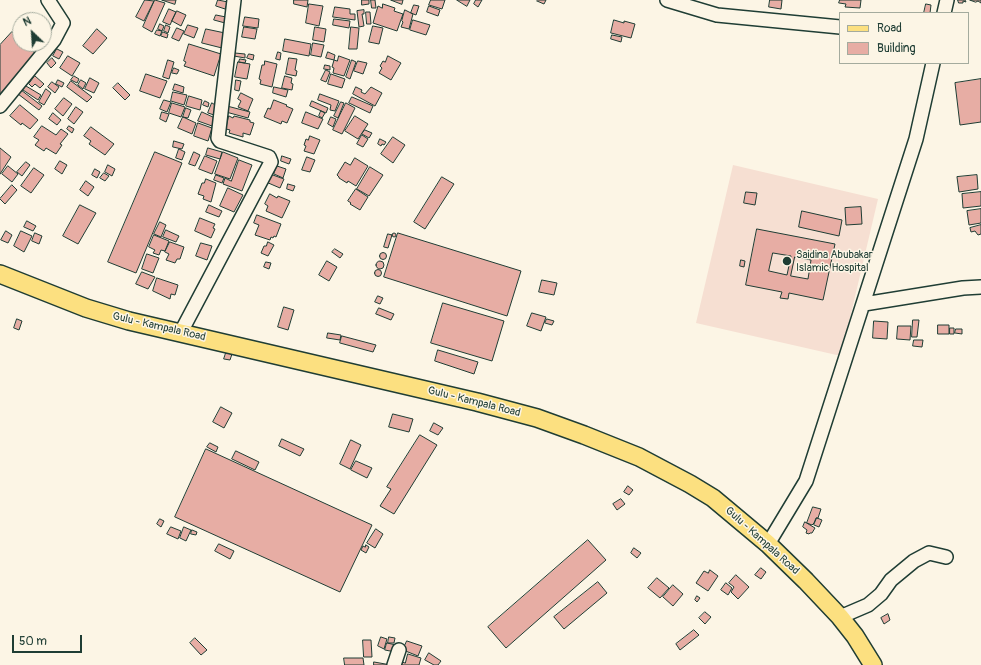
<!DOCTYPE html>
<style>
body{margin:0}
#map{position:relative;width:981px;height:665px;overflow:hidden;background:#fcf5e5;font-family:Pangolin,sans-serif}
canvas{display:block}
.legend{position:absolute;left:839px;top:12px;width:130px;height:52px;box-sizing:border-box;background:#fcf5e5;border:1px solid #a4ab9e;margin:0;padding:5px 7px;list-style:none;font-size:12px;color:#1f3d34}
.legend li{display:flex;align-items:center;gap:8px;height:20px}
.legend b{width:20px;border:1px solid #a4ab9e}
.north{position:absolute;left:12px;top:12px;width:40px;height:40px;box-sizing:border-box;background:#fcf5e5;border:1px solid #a4ab9e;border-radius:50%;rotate:335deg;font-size:11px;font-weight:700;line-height:16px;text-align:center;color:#1f3d34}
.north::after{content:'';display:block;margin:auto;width:14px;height:18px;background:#1f3d34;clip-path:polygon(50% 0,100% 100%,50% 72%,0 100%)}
.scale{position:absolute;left:12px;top:635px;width:70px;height:18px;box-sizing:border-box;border:2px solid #1f3d34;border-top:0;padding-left:5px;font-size:12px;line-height:14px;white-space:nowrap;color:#1f3d34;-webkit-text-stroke:3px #fcf5e5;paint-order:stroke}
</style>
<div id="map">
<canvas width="981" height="665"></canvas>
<ul class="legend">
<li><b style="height:5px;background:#fce080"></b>Road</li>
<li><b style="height:11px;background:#e7ada4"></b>Building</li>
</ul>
<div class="north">N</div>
<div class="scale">50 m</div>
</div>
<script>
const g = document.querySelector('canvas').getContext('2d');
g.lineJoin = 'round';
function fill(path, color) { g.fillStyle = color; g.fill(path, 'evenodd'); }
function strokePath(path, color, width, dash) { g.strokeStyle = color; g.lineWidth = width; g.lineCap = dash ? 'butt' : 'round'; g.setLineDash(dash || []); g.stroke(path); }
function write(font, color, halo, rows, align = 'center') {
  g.font = font + ' Pangolin,sans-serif'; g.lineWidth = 3; g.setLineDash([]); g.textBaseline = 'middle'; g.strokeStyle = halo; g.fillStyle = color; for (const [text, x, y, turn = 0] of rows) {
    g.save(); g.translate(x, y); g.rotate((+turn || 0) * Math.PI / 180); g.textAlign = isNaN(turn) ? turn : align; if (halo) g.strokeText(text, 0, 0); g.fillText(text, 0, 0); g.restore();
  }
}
const built = new Path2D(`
 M733,165L878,199L841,356L696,323Z`);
const building = new Path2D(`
 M145,0L154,1L144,21L136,17Z
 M155,0L165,3L152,32L143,27Z
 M162,0H176L175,4Z
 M218,0L228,2L225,9L216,6Z
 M294,0H308L307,7L294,4Z
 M362,0H369V4L362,5Z
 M371,0H375L376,8H372Z
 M391,0H403L402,4Z
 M431,0H445L442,9L429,5Z
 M457,0H470L467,6Z
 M476,0H482L478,7L474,4Z
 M538,0H546L544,4L537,1Z
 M770,0H782L781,9L769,7Z
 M840,0H861L860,8L845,7L846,4L839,3Z
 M958,0H965L966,2L963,1V3H959Z
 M970,0H981V3L978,1L976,2Z
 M309,4L323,6L319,26L306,23Z
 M383,4L395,8L394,11L403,14L397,31L373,23L378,6L382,8Z
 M926,4L931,5L930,13H924Z
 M414,5L419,6L416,15L411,13Z
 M429,6L440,10L438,16L427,12Z
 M335,7L350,9V14H355V20L333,17Z
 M169,9L176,12L170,25L163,22Z
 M364,10V14H362L364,26L359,27L357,11Z
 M405,10L413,14L409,29L401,27L403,22L402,21Z
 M177,11L186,15L181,26L172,21Z
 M366,12H370L371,24H367Z
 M216,15L226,17L225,23L214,20Z
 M245,17L259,19L258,28L243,26Z
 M334,19L350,21L349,28L333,25Z
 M413,20L430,25L426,35L410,30Z
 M614,20L624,23V21L635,24L631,38L611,33Z
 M160,24L164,26L162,31L158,29Z
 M166,25L170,27L168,33L164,31Z
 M188,25L198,28L194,38L184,34Z
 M373,26L383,28L379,44L369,42Z
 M244,27L257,29L255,39L242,37Z
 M315,27L326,29L324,42L313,40Z
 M351,27L359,28L357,49H349Z
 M177,28L184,31L179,41L172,38Z
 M97,29L107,38L93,54L83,46Z
 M206,29L225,33L222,48L202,43Z
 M157,30L162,31L160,36L155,34Z
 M12,32L20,39V44H25L36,54L0,94V45Z
 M163,32L168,34L167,38L161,36Z
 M612,35L622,37L621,42L611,39Z
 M285,39L311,44L309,56L283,51Z
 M313,43L324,45L321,57L311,55Z
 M189,44L221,54L214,76L184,66L186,62L184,61Z
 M57,49L63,52L59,59L53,56Z
 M278,52L281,53L280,60L276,59Z
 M328,52L335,55L334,60L326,58Z
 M235,53L245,54V58L234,56Z
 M249,54L254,55L253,60L247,58Z
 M68,56L80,63L72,76L60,68Z
 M339,56L350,60L344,76L333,73L334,68L332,67L334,60L337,61Z
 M388,56L401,63L391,80L379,73L382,68L380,66L383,61L385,62Z
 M52,58L56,63L51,68L47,63Z
 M289,58L297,59L295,70L297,71L296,76L286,74Z
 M240,59L246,60L245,63L239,62Z
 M168,60L174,62L169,79L163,77Z
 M352,60L356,62L350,79L346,77Z
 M265,61L277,64L272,87L260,84L261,80L259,79L262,65H264Z
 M358,61L367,63L363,74L354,71Z
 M238,62L250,64L247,79L235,77Z
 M325,65L330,66V70L324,69Z
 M174,68L179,70L177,74L172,73Z
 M326,70L330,72L326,82L321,80Z
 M146,74L167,81L160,98L140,91Z
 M331,74L345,79L342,88L328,84Z
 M35,76L44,84L40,88L35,84L32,87L29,84Z
 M74,76L79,79L77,83L71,80Z
 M285,76L292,78L291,83L293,84L292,90L282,88Z
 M90,78L99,83L94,93L85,89Z
 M981,79V122L960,125L955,83Z
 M58,80L64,83L62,87L56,84Z
 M81,80L86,83L83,89L78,85Z
 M236,80L241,81L239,91L235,90Z
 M71,81L92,97L87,102L67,87Z
 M52,82L59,87L55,93L48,87Z
 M118,83L130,95L125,100L113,88Z
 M175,84L184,87L183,93L173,90Z
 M26,86L41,95L38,100L23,90Z
 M274,87L288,90L286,97L273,93Z
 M356,87L362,90L361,92L365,94L371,87L382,93L375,106L353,94Z
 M46,89L51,93L44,105L39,102Z
 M21,90L42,106L39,110L18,94Z
 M173,92L187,95L184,105L171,101Z
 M241,93L253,99L248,111L238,107L241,101L238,99Z
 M320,94L339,101L335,111L330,110L331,105L318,100Z
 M189,96L202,100L200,110L186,106Z
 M352,97L373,106L370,113L349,103Z
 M64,98L72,104L63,116L55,109Z
 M164,100L171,102L167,112L160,109Z
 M274,100L287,105L286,106L293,109L287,123L282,121L281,124L264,117L268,108L270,109Z
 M205,101L209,103L208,107L203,105Z
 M312,101L328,108L326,113L310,106Z
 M341,102L344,103L338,118L334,116Z
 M172,103L185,107L181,117L169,113Z
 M212,103L217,106L214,115L208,113Z
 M346,103L355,108L342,134L333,130Z
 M20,105L38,120L30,129L22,123L21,125L10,116Z
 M227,106L250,112L248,118L226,112Z
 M76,107L83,112L74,124L68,119Z
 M186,108L191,110L188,118L183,117Z
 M321,111L325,113L322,118L319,116Z
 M162,112L169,114L166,122L160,119Z
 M202,112L215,118L212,126L198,121Z
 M306,112L323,119L318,129L302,123Z
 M53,113L61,120L57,125L49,119Z
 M229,116L233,118L234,116L250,120V122L254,123L250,135L243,133V137L229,133L230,130L226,129Z
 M355,116L368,124L358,139L345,131Z
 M183,117L196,123L192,134L178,128Z
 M331,117L336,119L333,127L328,124Z
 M198,123L212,128L208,141L194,136Z
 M42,126L56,135L61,129L68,134L60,144L62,145L56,154L46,148L44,151L35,145L39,140L34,137Z
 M69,126L74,129L72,133L67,129Z
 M91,127L114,144L105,155L89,144L91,141L84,136Z
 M365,130L372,133L369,138L362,134Z
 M362,135L368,139L363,147L357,144Z
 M310,136L320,140L314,154L304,151L306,146L304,145L306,139L308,140Z
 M393,137L405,145L393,163L381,154Z
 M380,139L386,142L384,145L382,144L381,146L378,144Z
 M174,141L184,144L182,149L173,147Z
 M0,148L11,157L0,174Z
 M208,148L222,152L220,159L206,155Z
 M179,149L185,152L182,160L176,158Z
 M155,152L182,163L136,273L108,262Z
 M194,152L200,155L195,166L189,164Z
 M223,152L238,158L230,179L215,174Z
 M205,156L217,161L212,174L199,169Z
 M282,156L291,159L289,164L281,161Z
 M307,157L315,160L310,172L302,170Z
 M355,158L368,166L356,186L348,181L347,183L339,178V177L337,175L345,162L350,165Z
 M239,160L252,165L242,191L223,184L225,178L231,181Z
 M60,161L67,165L62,174L55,169Z
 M26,162L30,165L22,176L17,172Z
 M108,165L115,169L112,176L105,172Z
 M8,166L18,174L12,182L2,174Z
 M277,166L286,169L283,178L274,174Z
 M370,167L383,175L369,196L357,189Z
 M34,168L44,175L31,193L21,186Z
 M95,169L100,172L97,178L92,175Z
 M104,173L109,176L105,181L100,178Z
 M270,174L284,179L280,188L266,182Z
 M216,175L224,178L222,183L214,180Z
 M977,175L978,189L959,192L957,177Z
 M442,177L454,184L425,229L414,222Z
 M206,179L216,183L211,202L203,199L204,196L198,194L202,183H204Z
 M86,181L94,187L88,196L80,190Z
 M288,184L295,186L293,191L287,189Z
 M12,185L17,190L5,204L0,199Z
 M228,188L243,195L234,212L220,206Z
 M356,189L368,197L360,210L350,204L351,203L348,201Z
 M746,192L757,193L755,205L744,203Z
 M981,192V206L963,208L962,194Z
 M270,194L277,198L278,196L290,201L282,218L266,211L268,206L265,204Z
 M80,205L96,213L78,244L63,236Z
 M209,205L222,211L219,217L206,212Z
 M861,207L862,224L846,225L845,208Z
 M981,209V223L969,225L967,211Z
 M802,211L842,220L839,236L799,227Z
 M257,215L281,224L276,237L274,236L273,238L271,237L270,240L255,235L259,225L254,223Z
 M200,218L215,224L213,228L215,229L211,238L195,231Z
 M27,221L36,226L33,231L24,227Z
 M160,222L166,225L161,237L154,234Z
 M981,225V234L978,235L975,231L971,232L970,228Z
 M757,229L835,244L823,300L789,293L788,299L780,298L782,292L746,285ZM773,253L791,256L787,275L769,271ZM795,257L811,260L808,279L791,276Z
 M166,230L179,236L176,242L163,237Z
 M6,231L12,235L8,243L1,240Z
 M21,231L32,236L24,252L14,246Z
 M392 235a2 2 0 1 1 4 0a2 2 0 1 1-4 0Z
 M35,233L42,236L39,244L32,241Z
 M398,233L521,271L507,316L384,277Z
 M388,234L392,235L388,248L384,247Z
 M154,235L169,241L165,251L161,250L159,255L153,253L155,250L149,247Z
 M170,242L184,247L180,259H177L175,263L166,260L169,254L165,252Z
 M268,242L274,245L268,256L261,253L264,246H266Z
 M201,243L212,246L207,260L196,256Z
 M335,249L343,254L340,258L332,252Z
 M379.5 256a3.5 3.5 0 1 1 7 0a3.5 3.5 0 1 1-7 0Z
 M147,254L159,258L153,273L142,269Z
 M741,260L745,261L744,267L740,266Z
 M327,261L337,267L329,281L319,275Z
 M376 265a4 4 0 1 1 8 0a4 4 0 1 1-8 0Z
 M266,262L271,263L269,269L264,267Z
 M374.5 273a3.5 3.5 0 1 1 7 0a3.5 3.5 0 1 1-7 0Z
 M142,272L155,277L148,289L136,284Z
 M157,278L178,285L175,295L171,294L170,299L153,291Z
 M542,280L557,283L554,295L539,292Z
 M378,296L383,298L380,304L375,302Z
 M443,303L504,321L492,361L431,343Z
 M284,307L294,310L288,330L278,327Z
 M379,308L394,314L391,320L376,314Z
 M532,313L546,317L541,331L527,326Z
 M17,319L22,321L19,330L14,328Z
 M547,319L554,321L552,325L545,323Z
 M913,320H919L917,337H912Z
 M874,321L888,322L887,339L873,338Z
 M938,325H949V334H938Z
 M898,326H911L910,340L897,339Z
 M950,328H954V334H950Z
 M956,329H962V334L955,333Z
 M328,333L341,335L340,340L327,338Z
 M342,336L376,345L373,352L340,343Z
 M914,340H923L922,347L913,346Z
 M438,350L478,362L474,374L435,361Z
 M226,353L232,354L230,360L224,359Z
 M221,407L232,413L224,428L213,422Z
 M393,414L413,419L409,432L389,427Z
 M434,423L443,428L438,435L430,431Z
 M420,435L437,445L394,514L380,506L391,489L387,487Z
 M282,439L304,449L300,456L279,446Z
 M351,440L361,445L350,469L340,464Z
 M210,443L218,447L216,452L207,447Z
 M206,449L372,525L340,592L175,517Z
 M236,451L259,462L255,470L232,459Z
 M356,461L372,468L367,478L351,470Z
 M628,486L633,490L629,495L624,492Z
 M621,499L625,504L617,510L613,504Z
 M813,507L821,509L818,518H816L814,523L812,525L807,523Z
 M817,518L822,520L819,527L814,525Z
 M160,519L164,521L161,527L157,524Z
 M805,522L815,528L812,533H810L809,534L806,533L807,530L803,527Z
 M171,527L181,531L178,539L167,534Z
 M184,527L191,530L186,541L180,538Z
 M376,529L383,534L375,548L367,543Z
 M192,530L197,532L196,535L191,534Z
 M588,540L606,560L506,648L488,627Z
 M219,544L234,551L230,559L215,551Z
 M366,545L369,547L366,553L361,550L363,546L365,547Z
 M634,548L641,553L637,558L631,553Z
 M761,568L766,572L761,579L755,575Z
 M710,570L718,576L708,591L696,583L704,571L708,573Z
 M736,575L749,587L738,599L731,592L734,587L729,583Z
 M657,578L669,588L660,598L648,588Z
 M598,582L607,593L564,629L554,617Z
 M726,583L732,588L728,595L721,590Z
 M673,585L683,594L673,606L663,597Z
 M697,596L700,598L697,602L695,600Z
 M705,612L711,617L705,624L699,618Z
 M888,614L890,620L884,624L881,618Z
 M694,630L699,635L680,650L676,644Z
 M381,637L387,639L384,649L378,646Z
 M389,637L395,638L394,643H388Z
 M195,638L207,650L201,655L190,643Z
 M363,640H371L372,657H364Z
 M407,641L422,646L418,656L403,650Z
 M387,643L396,645L395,652L385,650Z
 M429,653L441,661L438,665H434L425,660Z
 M408,654L421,658L419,665H400L402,662L405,663Z
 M344,658H363L364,665H345Z
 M374,662L391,665H374Z`);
const minor = new Path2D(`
 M667,0L717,15L840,27
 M944,13L947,0
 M0,106L54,40L63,23L48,0
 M864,304L963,288L981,287
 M181,332L271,162L269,157L220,141L218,138L234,0
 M768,544L806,481L916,139L933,63
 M840,617L868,605L881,594L891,580L914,561L929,553L946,557
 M394,665L399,650`);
const major = new Path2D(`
 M0,274L86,308L129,321L477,402L537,418L584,435L639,457L690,484L713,498L768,544L806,581L840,617L855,636L873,665`);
const markers = [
 [787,261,5,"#1f3d34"]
];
const poiNames = [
 ["Saidina Abubakar",796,255],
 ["Islamic Hospital",796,268]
];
const streetNames = [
 ["Gulu - Kampala Road",159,327,13],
 ["Gulu - Kampala Road",474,402,14],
 ["Gulu - Kampala Road",762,541,42]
];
fill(built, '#f6dfd2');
fill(building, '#e7ada4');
strokePath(building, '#1f3d34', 1);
strokePath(minor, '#1f3d34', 16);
strokePath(major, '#1f3d34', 20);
strokePath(minor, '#fcf5e5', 13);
strokePath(major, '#fce080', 17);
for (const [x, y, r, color] of markers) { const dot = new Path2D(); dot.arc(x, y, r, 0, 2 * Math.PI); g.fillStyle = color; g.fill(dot); strokePath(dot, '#fcf5e5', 1.5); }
write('11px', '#1f3d34', '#fcf5e5', poiNames, 'left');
write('11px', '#1f3d34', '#fcf5e5', streetNames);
</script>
